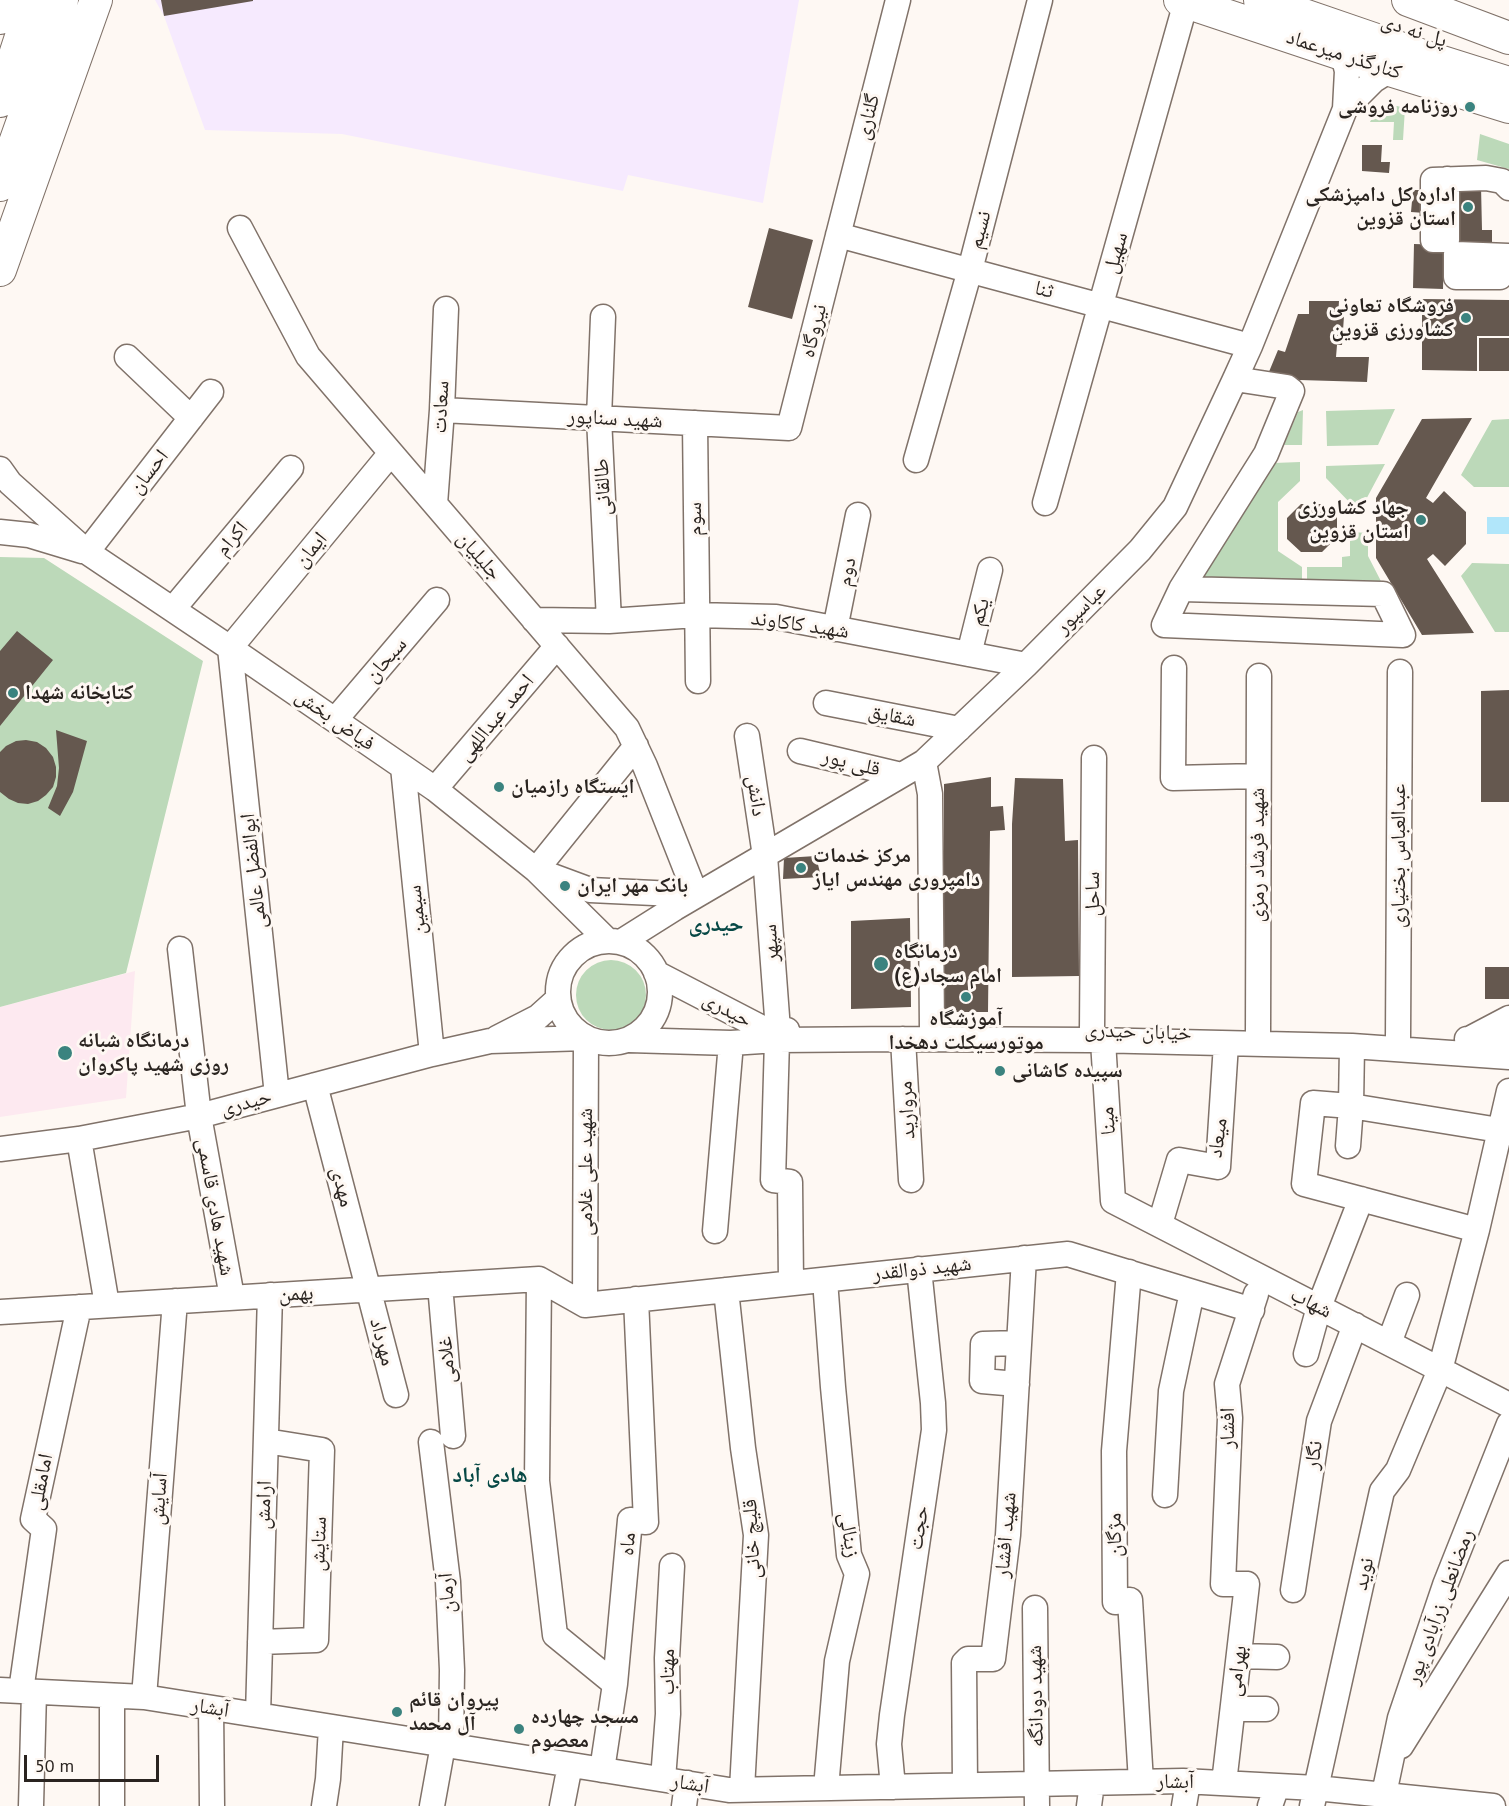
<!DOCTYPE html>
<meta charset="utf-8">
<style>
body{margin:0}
#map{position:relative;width:1509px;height:1806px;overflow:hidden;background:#fef8f3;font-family:"PT Sans",sans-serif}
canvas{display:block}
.scale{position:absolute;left:24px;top:1755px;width:135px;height:27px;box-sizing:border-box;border:3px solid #2a2420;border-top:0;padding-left:8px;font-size:18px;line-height:21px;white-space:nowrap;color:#2a2420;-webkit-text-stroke:4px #fef8f3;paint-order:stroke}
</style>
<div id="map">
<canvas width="1509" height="1806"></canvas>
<div class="scale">50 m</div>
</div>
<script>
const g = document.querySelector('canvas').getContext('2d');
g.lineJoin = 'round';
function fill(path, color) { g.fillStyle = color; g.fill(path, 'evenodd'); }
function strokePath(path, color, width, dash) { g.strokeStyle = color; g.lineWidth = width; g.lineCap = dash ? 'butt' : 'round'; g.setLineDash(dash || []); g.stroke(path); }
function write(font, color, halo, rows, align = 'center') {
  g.font = font + ' "PT Sans","Noto Naskh Arabic",sans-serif'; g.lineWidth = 6; g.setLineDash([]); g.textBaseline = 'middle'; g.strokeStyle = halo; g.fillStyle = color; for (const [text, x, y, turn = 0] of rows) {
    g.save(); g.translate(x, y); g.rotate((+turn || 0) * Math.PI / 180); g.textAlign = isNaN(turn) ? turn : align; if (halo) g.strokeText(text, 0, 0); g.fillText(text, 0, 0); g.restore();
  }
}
const industrial = new Path2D(`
 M155,0H799L763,203L628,175L623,191L342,134L205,130L164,16Z`);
const medical = new Path2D(`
 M135,971L126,1098L0,1117V1007Z`);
const green = new Path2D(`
 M1397,106L1405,108L1403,140H1393L1394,122H1370L1375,112Z
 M1480,134L1509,144V169L1477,160Z
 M1395,409L1378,445L1327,446L1326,411Z
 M1303,410L1302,445H1284L1298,412Z
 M1509,419V487H1474L1461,475L1492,420Z
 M1300,462V481L1278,502V551L1302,567V588L1201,579L1274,463Z
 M1385,464L1362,507L1355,508L1326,478V466Z
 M1350,532L1368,533V556L1385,589L1307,588V567H1342V557L1350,556Z
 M0,557L44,558L203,661L126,973L0,1007Z
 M1472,563L1509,564V632H1495L1461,576Z
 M576 995a35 35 0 1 1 70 0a35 35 0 1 1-70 0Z`);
const water = new Path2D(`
 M1487,517H1509V534H1487Z`);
const building = new Path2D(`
 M161,0H253V1L164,16Z
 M1362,145H1382L1381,162H1390L1389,173L1362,171Z
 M1481,186L1482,230H1492V244L1455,245V187Z
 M1413,190H1426L1425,213L1411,212Z
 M769,228L813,240L792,319L748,307Z
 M1414,244L1444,245L1443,289L1413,288Z
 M1422,299L1509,300V336H1477V371L1422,370Z
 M1309,301H1339L1338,316H1344L1342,345H1337L1336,357H1369L1367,382L1266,379L1278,350L1285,352L1298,314H1309Z
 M1479,338H1509V371H1479Z
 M1472,418L1426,498L1433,503L1444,491L1466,512V544L1445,566L1433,554L1427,559L1474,633L1422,635L1376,558V498L1422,419Z
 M1301,504H1322L1337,516V537L1322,552H1301L1287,539V518Z
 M17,631L53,660L0,726V651Z
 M1509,690V802H1481V691Z
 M56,730L87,741L73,792L60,816L48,808L57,786L59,768Z
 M26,740L37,742L46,748L53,757L56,767V777L53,787L46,795L38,801L28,804L18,803L9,799L0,792V752L6,746L16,741Z
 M991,777V807L1003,806L1005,830L990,831L988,1012H944V784Z
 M1015,778L1063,779L1065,841L1078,840L1079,976L1012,977V824Z
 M816,856L821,877L783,879L784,858Z
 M910,918L911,1007L851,1009V921Z
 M1485,967H1509V999H1485Z`);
const minor = new Path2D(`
 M1345,109L1374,80L1390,70
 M1447,179V240H1433V180L1486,178L1502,181L1509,188
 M240,228L308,356L627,728L645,766L696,895L590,890L536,870L636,746
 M838,235L1250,346
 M1509,256L1456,254V277H1500L1509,266
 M603,317L599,418L609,621
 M127,357L191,418
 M442,410L789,428L898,0
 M695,423L698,681
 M916,460L970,270L1040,0
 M0,469L10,483L87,552L230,648L435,789L536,870L608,941
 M1045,503L1186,2
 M435,504L442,410L446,309
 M0,532L29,535L82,551
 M87,552L211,392
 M1181,589L1164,625L1403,635L1383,594L1181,589L1266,454L1292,391L1287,387L1235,379
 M173,609L291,468
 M534,620L609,621L696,615L776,617L1026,665
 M835,629L858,515
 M969,654L990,570
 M1174,668L1173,778L1258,776
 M826,703L959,729
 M335,720L437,600
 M747,736L765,856L778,1030
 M800,751L901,775
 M924,762L930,794L932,1030
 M403,767L432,1054
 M435,789L557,646
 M558 992a51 51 0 1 1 102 0a51 51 0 1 1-102 0Z
 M621,942L675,908L924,762L1026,665L1140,550L1175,507L1235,379L1250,346L1345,109L1347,71L1343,55
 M180,949L199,1116L232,1297
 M656,973L766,1030H787
 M1092,1030L1094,758
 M1258,1035L1259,676
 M497,1038L538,1017L558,999
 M1471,1038L1509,1018
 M903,1039L911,1180
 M1398,1039L1400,672
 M1467,1039L1509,1040
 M629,1040L731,1043L777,1040L903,1039L1091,1040L1352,1046L1509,1057
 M777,1040L773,1180L790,1182L791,1283
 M1103,1041L1113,1201L1509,1405
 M315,1085L396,1395
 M277,1095L230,648L391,453
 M79,1139L107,1305
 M1348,1146L1351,1106L1352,1046
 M0,1149L79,1139L199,1116L432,1054L490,1041L586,1038L585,1305
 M1160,1224L1179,1160L1218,1167L1226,1044
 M1477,1230L1304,1184L1313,1103L1351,1106L1499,1130
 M715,1231L731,1043
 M1129,1272L1114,1451L1115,1602L1130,1600L1141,1782
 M539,1279L537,1481L555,1635L615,1684
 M825,1280L833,1387L849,1555L857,1574L837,1661L826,1788
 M440,1285L453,1436
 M726,1290L743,1448L756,1535L742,1789
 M585,1305L1068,1254L1252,1310
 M0,1312L539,1279L585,1305
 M1389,1343L1407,1295
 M1306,1354L1319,1307L1361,1199
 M1017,1384L982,1381L983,1344L1019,1343
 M431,1442L448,1582L452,1670L451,1746
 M1165,1495L1171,1391L1192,1292
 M1293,1590L1319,1421L1355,1325
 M1035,1608L1037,1806
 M260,1642L316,1640L322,1450L266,1441
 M1239,1656L1277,1657
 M0,1690L144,1697L729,1790L1183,1781L1316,1788L1493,1806
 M21,1691L44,1529L33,1519L79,1307
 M112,1696V1806
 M144,1697L175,1301
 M211,1708L212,1806
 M1233,1709H1266
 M258,1715L270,1295
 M1401,1746L1509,1573
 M602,1770L615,1684L630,1520L646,1522L636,1299
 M663,1779L668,1714L667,1658L672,1566
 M1224,1783L1247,1584H1223L1230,1418L1227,1384L1256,1294
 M965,1785L964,1663L968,1659H993L1008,1535L1024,1258
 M893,1787L889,1744L892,1715L934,1430L933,1403L919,1269
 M1384,1794L1400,1718L1445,1585L1509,1424
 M31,1806L34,1692
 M324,1806L328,1779L331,1727
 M432,1806L443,1745
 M562,1806L570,1765
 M684,1806L687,1783
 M1089,1806L1092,1783
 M1184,1806L1188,1782
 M1270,1806L1277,1786
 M1312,1806L1382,1491L1398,1470L1440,1370L1477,1230L1509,1091`);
const major = new Path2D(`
 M1180,0L1390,70L1509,107
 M1260,0L1423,56L1509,83
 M1408,0L1509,38
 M0,18L6,0
 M0,101L33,0
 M0,185L47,53L62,0
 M0,270L96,0`);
const markers = [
 [1470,107,6,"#3b837f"],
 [1468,207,6,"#3b837f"],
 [1466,318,6,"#3b837f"],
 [1421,520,6,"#3b837f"],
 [13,693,6,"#3b837f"],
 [499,787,6,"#3b837f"],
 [801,868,6,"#3b837f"],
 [565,886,6,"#3b837f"],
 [881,964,8,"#3b837f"],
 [966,997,6,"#3b837f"],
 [65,1053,8,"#3b837f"],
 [1000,1071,6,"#3b837f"],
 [397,1712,6,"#3b837f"],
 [519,1729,6,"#3b837f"]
];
const streetNames = [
 ["پل نه دی",1414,31,18],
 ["کنارگذر میرعماد",1344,55,18],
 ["گلناری",868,117,-76],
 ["نسیم",980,230,-75],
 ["سهیل",1116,253,-74],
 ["ثنا",1044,290,15],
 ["نیروگاه",814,331,-76],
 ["سعادت",441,407,-87],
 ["شهید سناپور",615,419,3],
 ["احسان",149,472,-52],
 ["طالقانی",603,487,-93],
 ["سوم",695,519,-90],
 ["اکرام",232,539,-50],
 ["ایمان",311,550,-51],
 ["جلیلیان",479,556,49],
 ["دوم",847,572,-79],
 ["عباسپور",1081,609,-45],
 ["یکم",980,612,-76],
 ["شهید کاکاوند",800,625,8],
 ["سبحان",386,660,-49],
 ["شقایق",892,716,11],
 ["احمد عبداللهی",496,718,-50],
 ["فیاض بخش",335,720,35],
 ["قلی پور",851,763,14],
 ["دانش",756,796,82],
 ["شهید فرشاد رمزی",1258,855,-90],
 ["عبدالعباس بختیاری",1399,856,-90],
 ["ابوالفضل عالمی",254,871,-96],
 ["ساحل",1093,894,-90],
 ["سیمین",417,910,-96],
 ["سپهر",771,943,-94],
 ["حیدری",727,1010,28],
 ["خیابان حیدری",1138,1032,2],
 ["حیدری",246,1103,-15],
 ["مروارید",907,1110,-93],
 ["مینا",1108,1121,-94],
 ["میعاد",1218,1138,-82],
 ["شهید علی غلامی",586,1172,-90],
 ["مهدی",342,1187,76],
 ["شهید هادی قاسمی",215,1207,80],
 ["شهید ذوالقدر",922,1269,-6],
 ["بهمن",296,1294,-3],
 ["شهاب",1311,1303,27],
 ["مهرداد",382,1342,75],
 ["غلامی",447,1360,-95],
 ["افشار",1228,1428,-90],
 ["نگار",1314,1455,-81],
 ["امامقلی",41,1482,-79],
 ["آسایش",159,1499,-86],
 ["ارامش",264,1505,-88],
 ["حجت",919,1528,-82],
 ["زینالی",849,1535,81],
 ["شهید افشار",1006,1535,-85],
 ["مژگان",1115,1535,-91],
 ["قلیچ خانی",752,1539,-93],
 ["ستایش",319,1544,-88],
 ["ماه",628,1544,-85],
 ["نوید",1364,1574,-77],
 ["آرمان",447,1593,-94],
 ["رمضانعلی زرآبادی پور",1440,1607,-70],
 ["بهرامی",1237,1671,-83],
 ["مهتاب",668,1672,-90],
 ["شهید دودانگه",1036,1696,-91],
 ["آبشار",210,1708,9],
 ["آبشار",1175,1782],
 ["آبشار",690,1784,9]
];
const poiNames = [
 ["روزنامه فروشی",1458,107,"right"],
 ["اداره کل دامپزشکی",1456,195,"right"],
 ["استان قزوین",1456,219,"right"],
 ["فروشگاه تعاونی",1454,306,"right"],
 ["کشاورزی قزوین",1454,330,"right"],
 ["جهاد کشاورزی",1409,508,"right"],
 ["استان قزوین",1409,532,"right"],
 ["کتابخانه شهدا",25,693],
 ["ایستگاه رازمیان",511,787],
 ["مرکز خدمات",813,856],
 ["دامپروری مهندس ایاز",813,880],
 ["بانک مهر ایران",577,886],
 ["درمانگاه",894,952],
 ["امام سجاد(ع)",894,976],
 ["آموزشگاه",966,1019,"center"],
 ["موتورسیکلت دهخدا",966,1043,"center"],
 ["درمانگاه شبانه",78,1041],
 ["روزی شهید پاکروان",78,1065],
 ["سپیده کاشانی",1012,1071],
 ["پیروان قائم",409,1700],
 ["آل محمد",409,1724],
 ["مسجد چهارده",531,1717],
 ["معصوم",531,1741]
];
const neighbourhoodNames = [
 ["حیدری",716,925],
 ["هادی آباد",490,1476]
];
fill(industrial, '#f6eafe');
fill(medical, '#fde9f0');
fill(green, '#bcd9b9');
fill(water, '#b1e6fa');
fill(building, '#65584f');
strokePath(minor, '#807269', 27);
strokePath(major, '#807269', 34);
strokePath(minor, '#fff', 24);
strokePath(major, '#fff', 32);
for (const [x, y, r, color] of markers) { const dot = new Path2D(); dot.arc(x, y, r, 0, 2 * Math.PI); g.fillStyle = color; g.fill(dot); strokePath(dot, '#fef8f3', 2); }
write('21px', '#2a2420', '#fef8f3', streetNames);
write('bold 21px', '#2a2420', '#fef8f3', poiNames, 'left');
write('bold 22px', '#064845', '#fef8f3', neighbourhoodNames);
</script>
